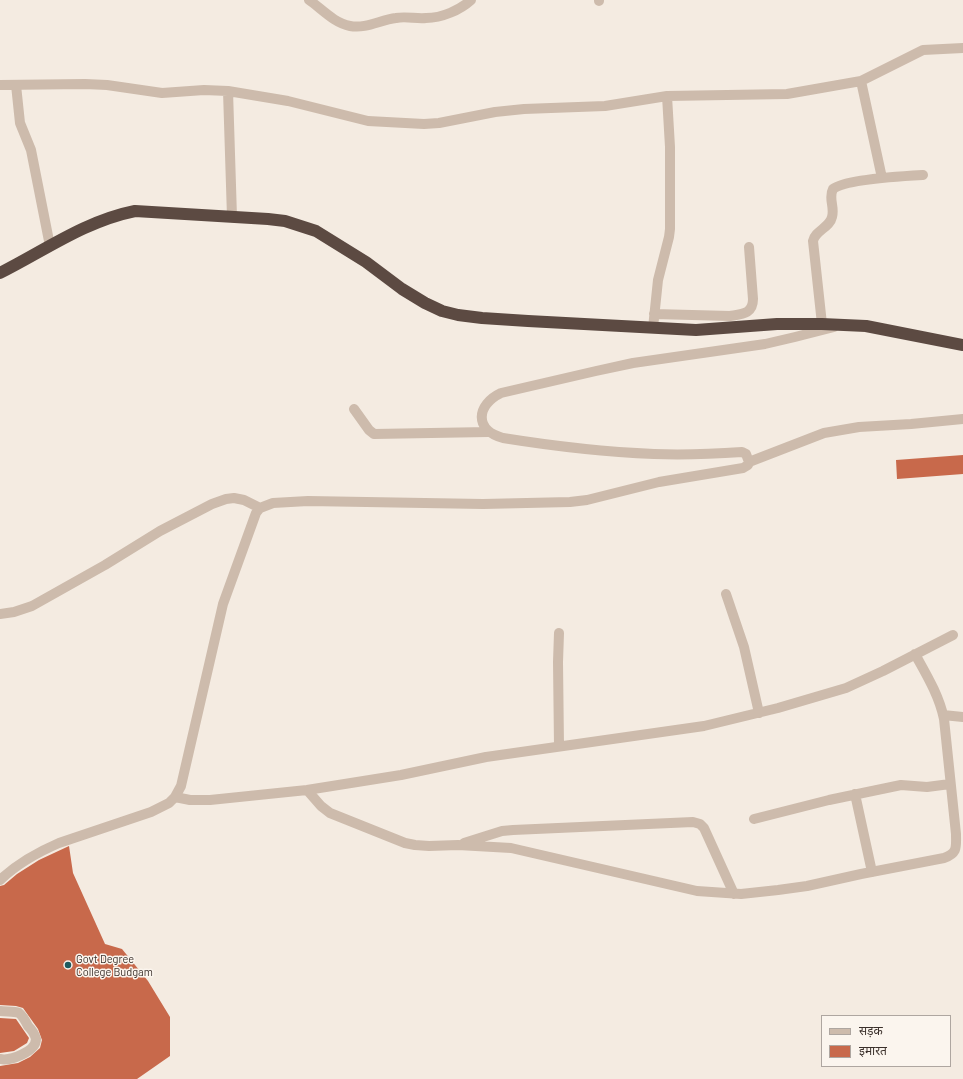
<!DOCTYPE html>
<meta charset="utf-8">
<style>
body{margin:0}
#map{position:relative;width:963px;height:1079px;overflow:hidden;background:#f4ebe1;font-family:Barlow,"Noto Sans Devanagari",sans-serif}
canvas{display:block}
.legend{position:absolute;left:821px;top:1015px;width:130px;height:52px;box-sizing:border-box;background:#fbf5ee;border:1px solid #aea6a0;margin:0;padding:5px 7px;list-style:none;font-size:12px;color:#3b302b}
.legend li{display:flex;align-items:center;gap:8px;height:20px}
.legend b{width:20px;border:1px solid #aea6a0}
</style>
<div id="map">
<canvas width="963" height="1079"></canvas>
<ul class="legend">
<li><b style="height:5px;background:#cdbbac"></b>सड़क</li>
<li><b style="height:11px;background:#c8694b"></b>इमारत</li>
</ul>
</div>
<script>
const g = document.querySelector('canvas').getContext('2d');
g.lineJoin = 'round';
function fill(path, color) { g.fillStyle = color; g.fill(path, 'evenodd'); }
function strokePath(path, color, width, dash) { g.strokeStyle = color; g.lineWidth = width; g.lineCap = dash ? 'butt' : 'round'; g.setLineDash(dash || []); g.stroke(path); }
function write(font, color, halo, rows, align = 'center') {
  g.font = font + ' Barlow,sans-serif'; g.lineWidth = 3; g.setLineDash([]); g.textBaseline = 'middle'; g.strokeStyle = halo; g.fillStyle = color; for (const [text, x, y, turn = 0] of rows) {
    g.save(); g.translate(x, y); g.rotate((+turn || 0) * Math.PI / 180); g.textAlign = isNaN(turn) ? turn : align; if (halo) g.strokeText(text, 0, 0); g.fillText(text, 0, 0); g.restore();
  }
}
const building = new Path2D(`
 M963,455V474L897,479L896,460Z
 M69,846L73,873L105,944L122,949L148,981L170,1017V1056L137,1079H0V1066L18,1063L30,1057L40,1048L42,1040L38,1029L23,1008L16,1006L0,1005V886L4,885L17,874L39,860Z
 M0,1018L16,1019L29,1038L27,1043L14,1051L0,1053Z`);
const minor = new Path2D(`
 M309,0C322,9 334,23 350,26C366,29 380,20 396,18C406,16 416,19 426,18C442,18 460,10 471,0
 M599,0V1
 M861,81L882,178
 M0,85L85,84L107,85L162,93L204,90L228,91L288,101L368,121L424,124L439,123L495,112L524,109L605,106L667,96L787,94L861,81L923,50L963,48
 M16,85L20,123L31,150L50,246
 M228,91L232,217
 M654,314L730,316C742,314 753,314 753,299L749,247
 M822,324L813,241C815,231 830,227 832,217C835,207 828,198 833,189C846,179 904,176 923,175
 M653,328L658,280L669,237L670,229V147L667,96
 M354,409L369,430L374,434L488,432
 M749,462L824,433L859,427L911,424L963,419
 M726,594L744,647L759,713
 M0,614L14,612L32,606L105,565L160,531L212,504L226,499L234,498L244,500L260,508
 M943,715L963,717
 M559,746L558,662L559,633
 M307,790L321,806L330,813L405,843L415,845L429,846L458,845L511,848L697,891L741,894L778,890L807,886L861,874L944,858C958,853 956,847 956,834L944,719C939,695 926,674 915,654
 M855,794L872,872
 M175,797L190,800H210L307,790L401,775L486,757L704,726L778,708L846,688L883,671L953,635
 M754,819L829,800L901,785L927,787L950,784
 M464,843L502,831L513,830L693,822L700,824L704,828L734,894
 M0,880C17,864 38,852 59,843L151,812L169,803L175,797L181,786L223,604L256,513L260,508L273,503L308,501L483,504L570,502L587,500L659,482L743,468L748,465L749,462L746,454L742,452C713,454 683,455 654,454C604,452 553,446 503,438C474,430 476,405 501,393L596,371L633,363L765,344L795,337L834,327
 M0,1011C5,1012 14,1011 19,1013C23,1016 26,1022 28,1026C31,1029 35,1035 36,1039C36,1052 10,1061 0,1059`);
const highway = new Path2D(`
 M0,273C44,251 85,221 135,211L268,219L285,221L316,231L366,262L402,289L425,303L442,311L458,315L482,318L528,321L696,330L777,324H822L866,326L963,345`);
const markers = [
 [68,965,4,"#1f5a5e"]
];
const poiNames = [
 ["Govt Degree",76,959],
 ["College Budgam",76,972]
];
fill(building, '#c8694b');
strokePath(minor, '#cdbbac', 10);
strokePath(highway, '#5c4a42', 12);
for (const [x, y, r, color] of markers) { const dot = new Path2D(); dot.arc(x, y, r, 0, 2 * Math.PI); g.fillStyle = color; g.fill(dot); strokePath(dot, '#fbf5ee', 1.5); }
write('11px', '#3b302b', '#fbf5ee', poiNames, 'left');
</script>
